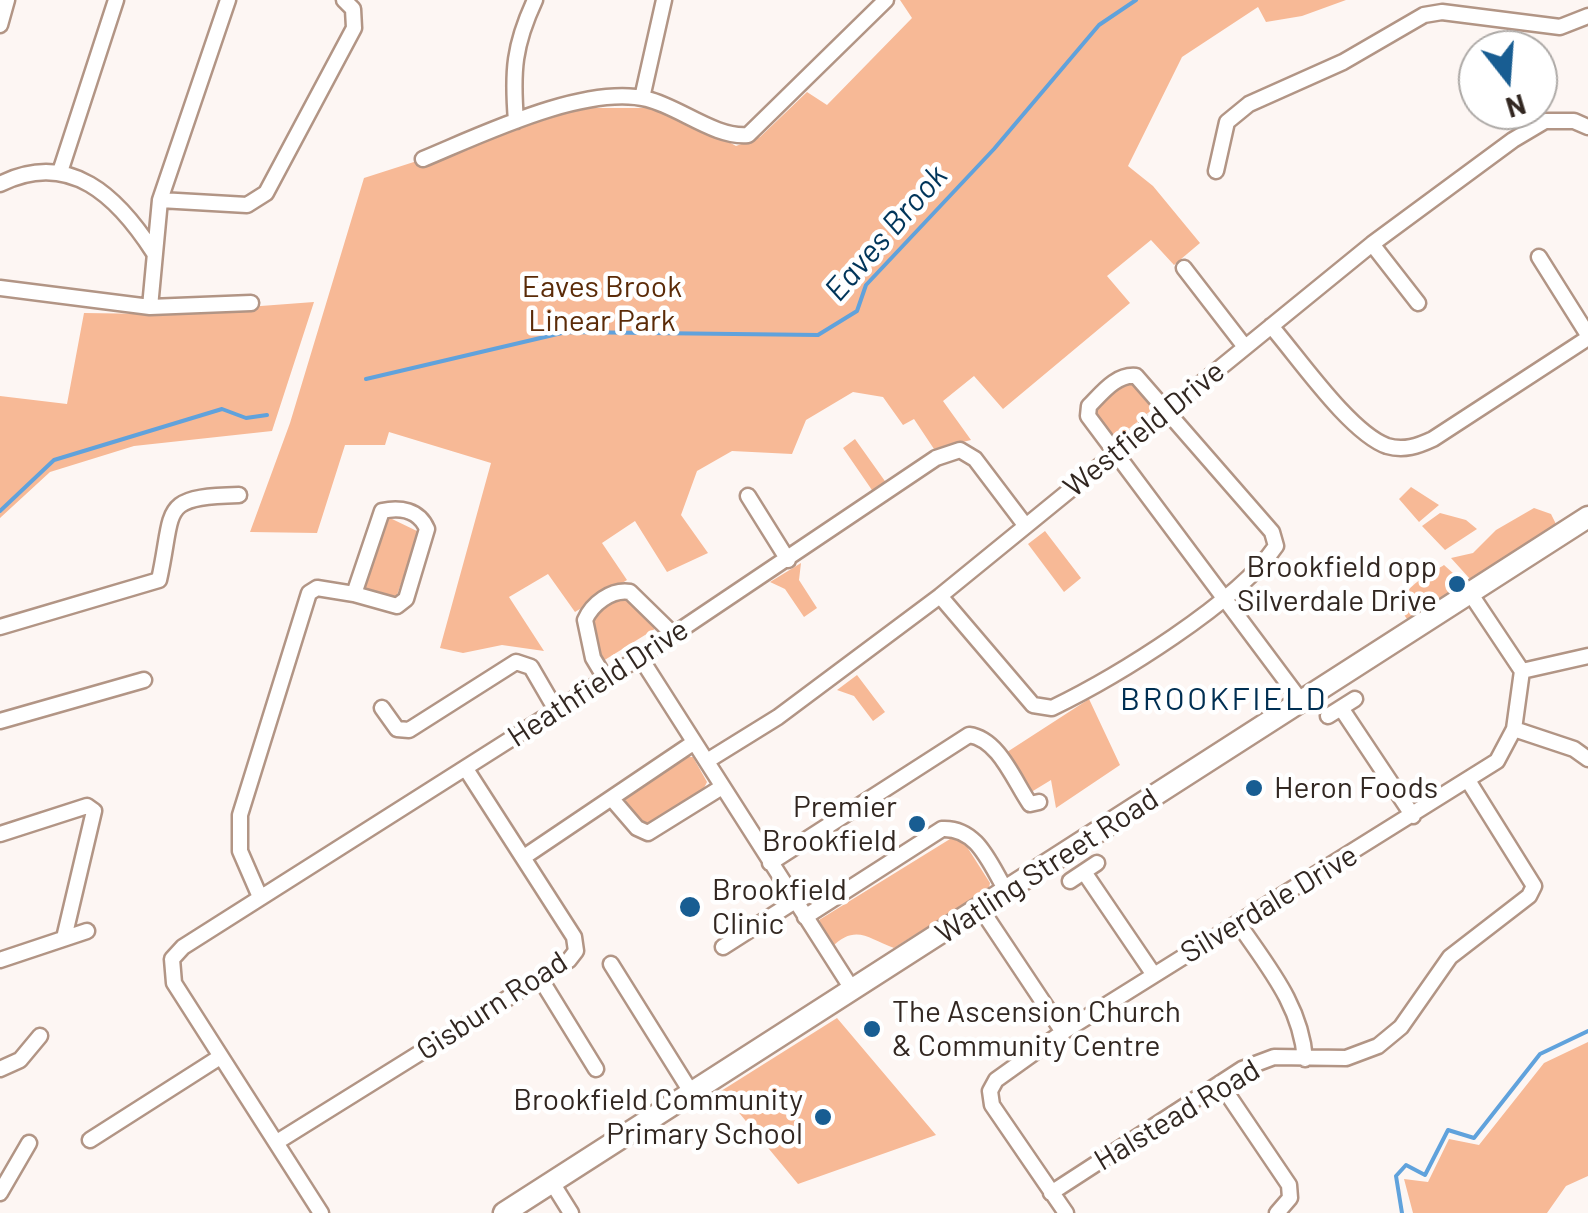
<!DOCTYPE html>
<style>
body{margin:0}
#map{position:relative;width:1588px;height:1213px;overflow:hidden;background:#fdf6f3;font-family:Barlow,sans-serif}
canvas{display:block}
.north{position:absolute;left:1458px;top:30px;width:100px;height:100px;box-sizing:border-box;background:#fff;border:2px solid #ada9a6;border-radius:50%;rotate:163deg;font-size:28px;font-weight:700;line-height:40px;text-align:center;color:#322721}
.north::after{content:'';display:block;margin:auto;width:35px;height:45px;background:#185d92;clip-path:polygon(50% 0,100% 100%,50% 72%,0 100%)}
</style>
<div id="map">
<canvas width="1588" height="1213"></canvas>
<div class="north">N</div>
</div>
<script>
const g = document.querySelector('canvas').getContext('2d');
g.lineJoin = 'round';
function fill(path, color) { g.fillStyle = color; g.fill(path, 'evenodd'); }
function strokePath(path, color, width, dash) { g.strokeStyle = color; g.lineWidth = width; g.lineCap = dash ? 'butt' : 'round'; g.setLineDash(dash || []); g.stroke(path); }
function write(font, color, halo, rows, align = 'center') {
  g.font = font + ' Barlow,sans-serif'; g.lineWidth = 9; g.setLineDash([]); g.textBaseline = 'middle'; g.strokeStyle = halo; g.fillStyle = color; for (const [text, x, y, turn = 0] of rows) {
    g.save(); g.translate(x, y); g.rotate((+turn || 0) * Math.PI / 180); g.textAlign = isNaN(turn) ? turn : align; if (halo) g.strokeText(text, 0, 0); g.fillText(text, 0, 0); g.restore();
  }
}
const green = new Path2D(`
 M900,0H1346L1302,16L1266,22L1258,7L1182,57L1128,166L1153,186L1200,243L1174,265L1151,240L1107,276L1130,303L1003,409L974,376L943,401L971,440L934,449L914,419L903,425L883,397L853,392L806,420L792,454L732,451L697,471L681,515L708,553L667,572L635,521L602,543L627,580L575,612L548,574L509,597L544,651L502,645L463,653L440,648L491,463L389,432L385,445H345L317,533L250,532L290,423L364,178L582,108H669L736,146L760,137L807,92L827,105L912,18Z
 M314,302L272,431L134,446L50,472L0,518V396L67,404L84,313L154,314Z
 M1127,383L1136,385L1154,408L1112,443L1094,417L1097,406Z
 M855,439L887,484L874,493L843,448Z
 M1411,487L1439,505L1419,522L1399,499Z
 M1534,508L1551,514L1556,524L1470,579L1451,558L1473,553L1496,530Z
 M1440,513L1466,520L1477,529L1445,550L1422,526Z
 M390,518L419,532L396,598L368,595L364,588L382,523Z
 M1045,531L1081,578L1064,592L1028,544Z
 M801,563L799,580L817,608L804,617L785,589L770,582Z
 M1444,565L1464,583L1407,619C1389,593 1425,577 1444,565Z
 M625,596L658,627L603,661L591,616L599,607Z
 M857,675L885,712L873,721L854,696L837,690Z
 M1089,699L1120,765L1056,808L1051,780L1028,794L1004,754Z
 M684,757H693L707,782L704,788L654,822L642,825L626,804V796Z
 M950,839H962L990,883L989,888L894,948C868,939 856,923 831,948L819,920Z
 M837,1018L936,1135L798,1184L721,1091Z
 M1588,1042V1176L1566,1186L1547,1213H1413L1404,1179L1428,1182L1449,1139L1479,1145L1544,1063Z`);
const stream = new Path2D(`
 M366,379L566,332L818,335L857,311L866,285L994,149L1099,25L1136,0
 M0,511L54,460L222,409L246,418L267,415
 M1402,1213L1396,1176L1406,1165L1425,1175L1448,1130L1474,1138L1540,1054L1588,1031`);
const street = new Path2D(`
 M0,25L7,0
 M642,98L664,0
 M516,121C512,71 514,45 535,0
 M423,159C481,135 585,84 647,99C680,107 715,138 748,135L886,0
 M1216,171L1227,122L1249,104L1343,62L1424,15L1442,12L1560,27L1588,16
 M60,172L116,0
 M0,184C70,149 118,197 154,253
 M160,200L247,205L266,193L354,28L353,9L344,0
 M1372,244L1418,303
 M1539,257L1588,335
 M1184,268L1245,347
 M0,288L150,307L251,303
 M150,307L160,200L228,0
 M1271,326C1298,357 1350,433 1387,446C1404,451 1418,446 1433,439L1588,338
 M748,496L788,560
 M940,596L1033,705L1052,708C1116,677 1237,603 1276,546L1272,532L1136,376C1116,374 1102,393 1089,406L1088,416L1301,701
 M0,627L159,580C175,508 158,497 239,495
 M640,657L852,989
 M1522,671L1588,656
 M605,678L593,658L585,620C592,604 611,589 630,592L674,635
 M382,708L397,729L409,730L516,662L531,667L556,710
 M1341,708L1413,816
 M1328,716L1355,699
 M0,721L144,680
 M1514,729L1574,749L1588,759
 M707,761L778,717L940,596L1372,244L1513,140L1545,121H1574L1588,127
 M612,799L637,828L648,833L722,787
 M0,834L87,806L94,811L64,938
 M524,857L693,743
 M770,863L969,735C999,739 1014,781 1030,804L1039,802
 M1084,872L1154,975
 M1070,881L1097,863
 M260,897L240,851V815L309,593L317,588L354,594L382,511C400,507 419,510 427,529L406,599L397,606L354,594
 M981,909L1063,1032
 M805,917L942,829C978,827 990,865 1007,892
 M1238,923C1267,966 1301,1005 1305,1059
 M723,947L795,901
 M0,960L87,931
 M611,964L691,1092
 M540,978L596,1069
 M0,1069L20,1060L40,1036
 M1220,1083L1289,1185L1290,1198L1277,1213
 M90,1140L220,1057
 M277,1142L569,960L576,951L574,937L466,769
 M551,1181L571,1213
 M0,1193L29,1143
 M1051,1193L1242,1069L1274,1057L1346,1058L1378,1046L1401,1027L1450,957L1529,896L1534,886L1469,782
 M321,1213L174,983L172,959L183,947L640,657L936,458L960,450L975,459L1025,525
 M1066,1213L992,1105L990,1091L996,1080L1063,1032L1497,761L1514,729L1522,671L1470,593`);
const secondary = new Path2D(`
 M504,1213L1588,517`);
const markers = [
 [1457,584,10,"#185d92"],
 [1254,788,10,"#185d92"],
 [917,824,10,"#185d92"],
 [690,907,12,"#185d92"],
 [872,1029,10,"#185d92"],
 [823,1117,10,"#185d92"]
];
const parkNames = [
 ["Eaves Brook",602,287],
 ["Linear Park",602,321]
];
const streetNames = [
 ["Westfield Drive",1144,429,-39],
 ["Heathfield Drive",598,683,-33],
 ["Watling Street Road",1047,866,-33],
 ["Silverdale Drive",1269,904,-31],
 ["Gisburn Road",492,1006,-33],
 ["Halstead Road",1177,1115,-31]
];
const poiNames = [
 ["Brookfield opp",1437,567],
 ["Silverdale Drive",1437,601],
 ["Heron Foods",1274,788,"left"],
 ["Premier",897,807],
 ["Brookfield",897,841],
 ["Brookfield",712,890,"left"],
 ["Clinic",712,924,"left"],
 ["The Ascension Church",892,1012,"left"],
 ["& Community Centre",892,1046,"left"],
 ["Brookfield Community",803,1100],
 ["Primary School",803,1134]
];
const waterNames = [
 ["Eaves Brook",886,233,-49]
];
const neighbourhoodNames = [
 ["BROOKFIELD",1224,699]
];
fill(green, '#f7b996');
strokePath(stream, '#60a2dc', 4);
strokePath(street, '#b29585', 19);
strokePath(secondary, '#b29585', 25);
strokePath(street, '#fff', 14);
strokePath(secondary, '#fff', 20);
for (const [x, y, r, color] of markers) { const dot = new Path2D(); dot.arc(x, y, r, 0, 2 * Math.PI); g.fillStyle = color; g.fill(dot); strokePath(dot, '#fff', 4); }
write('30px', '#5b2b08', '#fff', parkNames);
write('30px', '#322721', '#fff', streetNames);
write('30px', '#322721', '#fff', poiNames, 'right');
write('italic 32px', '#00355a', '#fff', waterNames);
g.letterSpacing = '2.5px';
write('32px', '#002f52', '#fff', neighbourhoodNames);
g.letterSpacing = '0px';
</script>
